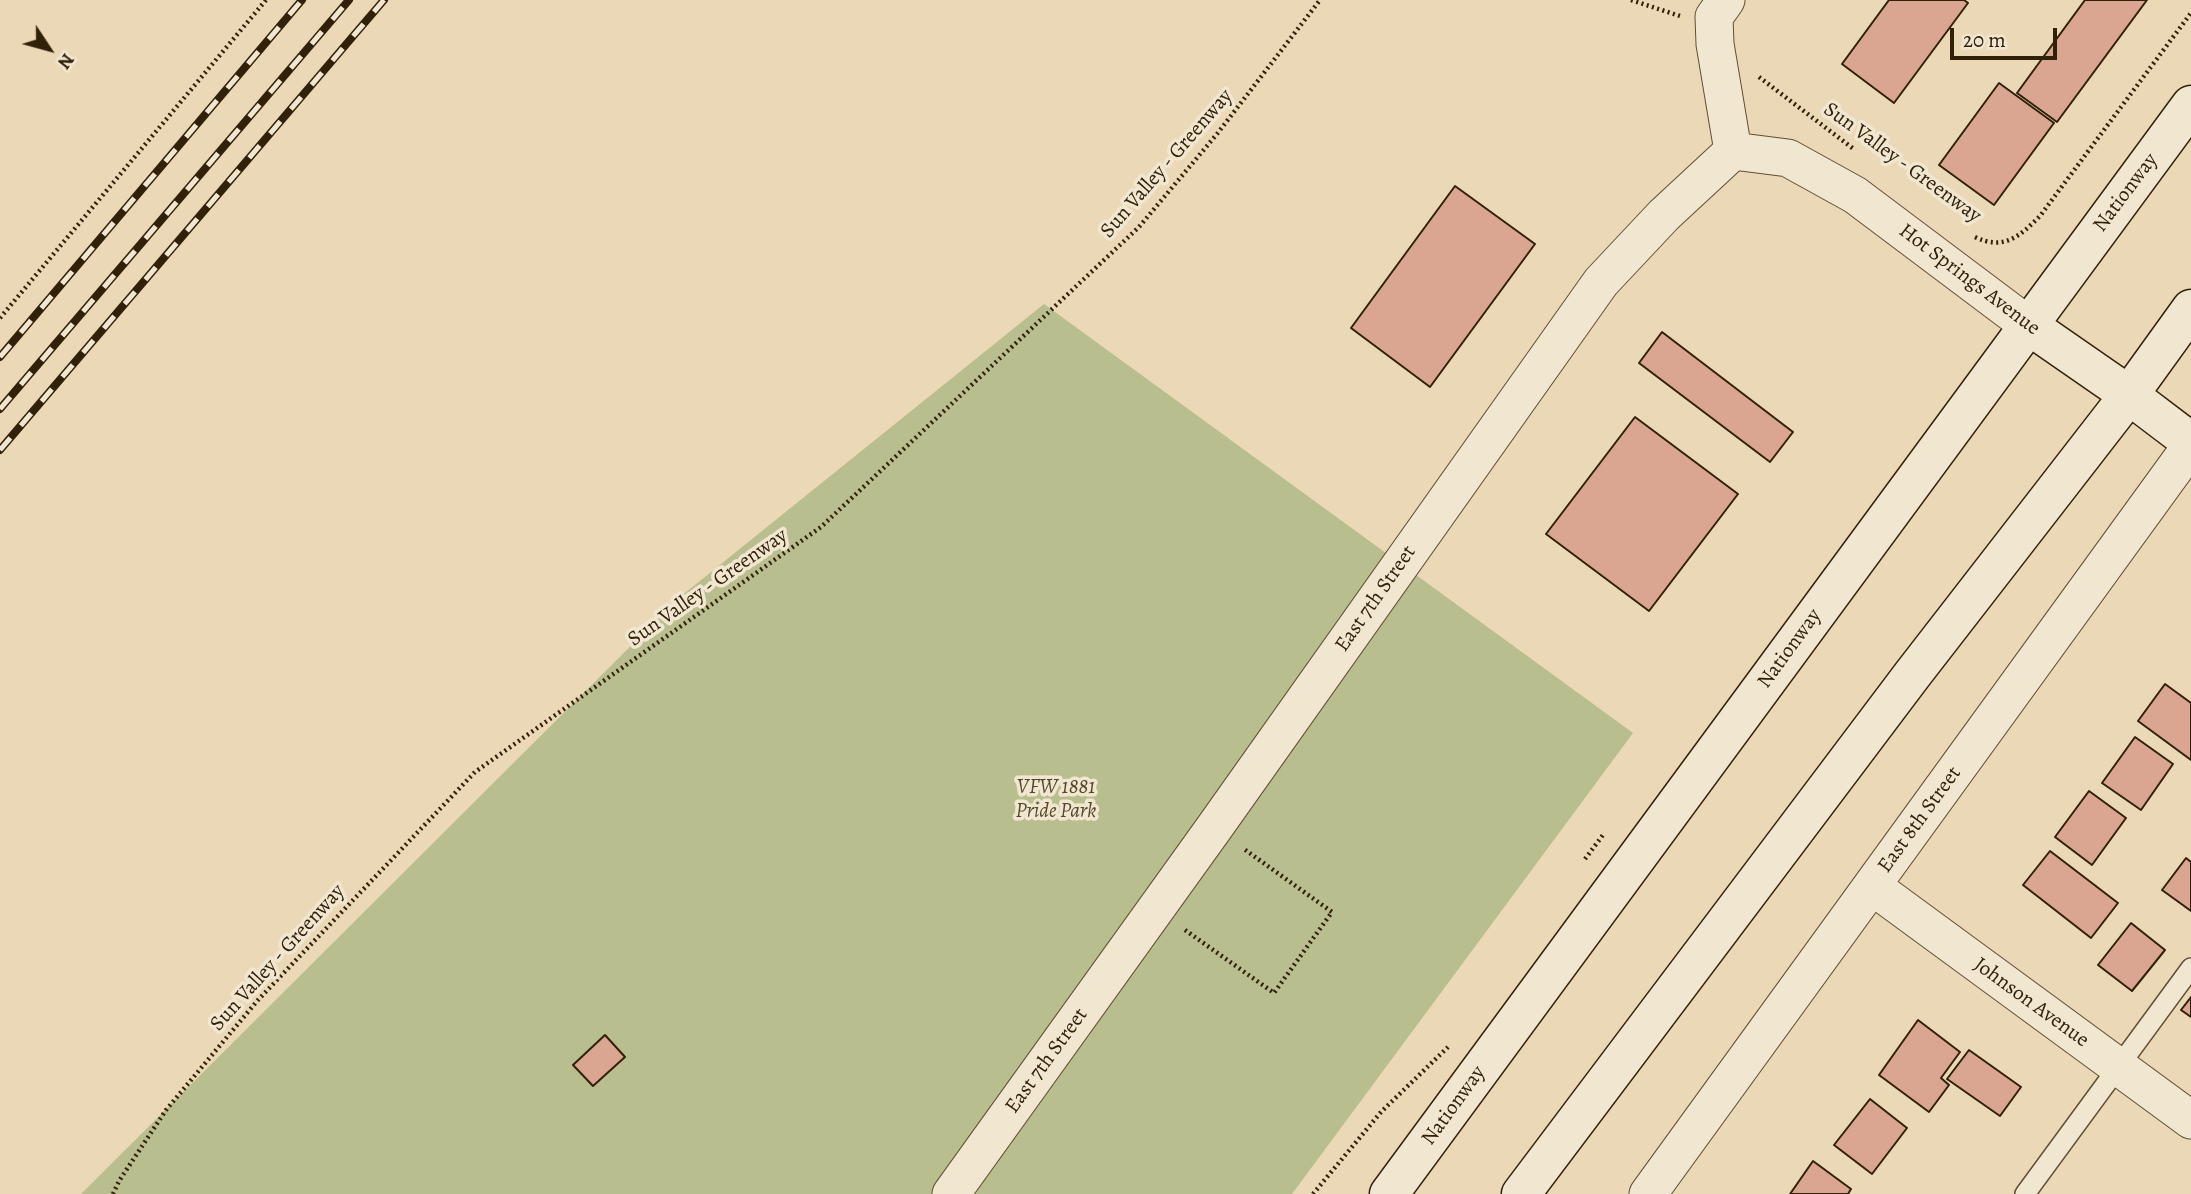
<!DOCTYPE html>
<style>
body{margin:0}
#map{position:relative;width:2191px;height:1194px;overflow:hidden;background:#ead8b7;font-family:Alegreya,serif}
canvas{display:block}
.north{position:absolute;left:14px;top:14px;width:70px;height:70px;-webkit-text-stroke:5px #f1e6d0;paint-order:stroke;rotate:126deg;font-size:19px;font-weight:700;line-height:28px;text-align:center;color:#322109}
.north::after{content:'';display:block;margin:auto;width:24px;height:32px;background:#322109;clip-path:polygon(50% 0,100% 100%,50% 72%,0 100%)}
.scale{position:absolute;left:1950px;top:28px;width:107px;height:32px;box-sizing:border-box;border:4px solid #322109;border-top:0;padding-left:9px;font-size:21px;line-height:24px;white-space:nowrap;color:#322109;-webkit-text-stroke:5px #f1e6d0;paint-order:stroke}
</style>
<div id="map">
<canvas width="2191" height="1194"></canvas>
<div class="north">N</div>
<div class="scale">20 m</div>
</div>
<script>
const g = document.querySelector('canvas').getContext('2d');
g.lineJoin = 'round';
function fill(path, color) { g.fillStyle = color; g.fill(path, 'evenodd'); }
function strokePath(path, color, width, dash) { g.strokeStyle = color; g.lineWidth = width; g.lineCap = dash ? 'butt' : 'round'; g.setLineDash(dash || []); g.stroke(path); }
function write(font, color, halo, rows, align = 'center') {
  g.font = font + ' Alegreya,serif'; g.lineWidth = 7; g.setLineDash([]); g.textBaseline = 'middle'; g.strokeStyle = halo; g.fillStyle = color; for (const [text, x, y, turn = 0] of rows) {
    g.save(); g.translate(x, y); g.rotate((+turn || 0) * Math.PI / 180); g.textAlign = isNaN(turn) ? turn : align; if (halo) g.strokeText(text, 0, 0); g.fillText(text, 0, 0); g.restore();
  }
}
const green = new Path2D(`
 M1044,304L1633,733L1292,1194H81L680,597Z`);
const building = new Path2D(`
 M1889,0H1964L1968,3L1894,103L1842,64Z
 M2085,0H2147L2057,122L2017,93Z
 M1999,83L2054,123L1994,205L1939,165Z
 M1455,186L1535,244L1430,387L1351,328Z
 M1662,332L1793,432L1770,462L1639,363Z
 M1635,417L1738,494L1649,611L1546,534Z
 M2165,684L2191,703V760L2138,721Z
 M2135,737L2173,764L2141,810L2102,783Z
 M2089,791L2126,818L2092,865L2055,837Z
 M2050,851L2118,903L2091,938L2023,885Z
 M2186,858L2191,862V911L2162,890Z
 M2131,923L2165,950L2132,991L2098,965Z
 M2191,997V1017L2181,1010Z
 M1918,1020L1960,1052L1941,1078L1949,1085L1929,1112L1879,1075Z
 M605,1035L625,1057L593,1086L573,1065Z
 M1969,1050L2021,1087L2000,1116L1947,1079Z
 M1870,1099L1907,1128L1872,1174L1834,1145Z
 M1813,1161L1851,1189L1848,1194H1790Z`);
const path = new Path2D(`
 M1631,0L1680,16
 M1759,77L1855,150
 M1975,237C2004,251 2020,236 2040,216L2191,13
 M0,318L266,0
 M1585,859L1603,835
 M1185,930L1274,993L1332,912L1244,849
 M113,1194L119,1181L166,1110L258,1000L475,772L821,527L1139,227L1217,134L1320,0
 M1313,1194L1381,1112L1448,1047`);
const lane = new Path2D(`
 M2025,1194L2191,968`);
const street = new Path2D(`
 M1726,0L1714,17L1715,44L1733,151
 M1733,151L1788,158L1855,195L2028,325
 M1872,886L2191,1120
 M951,1194L1214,828L1601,282L1664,215L1733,151
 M1648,1194L2191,446`);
const secondary = new Path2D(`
 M2028,325L2129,395L2191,442
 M1389,1194L2191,105
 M1521,1194L1912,675L2129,395L2191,309`);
const rail = new Path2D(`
 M0,357L302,0
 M0,409L349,0
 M0,450L384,0`);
const streetNames = [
 ["Sun Valley - Greenway",1902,163,36],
 ["Sun Valley - Greenway",1167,164,-49],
 ["Nationway",2126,193,-53],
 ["Hot Springs Avenue",1969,280,37],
 ["Sun Valley - Greenway",708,588,-35],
 ["East 7th Street",1376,599,-55],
 ["Nationway",1790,649,-54],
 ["East 8th Street",1920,820,-54],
 ["Sun Valley - Greenway",278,958,-48],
 ["Johnson Avenue",2031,1003,36],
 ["East 7th Street",1047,1061,-54],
 ["Nationway",1454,1106,-54]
];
const parkNames = [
 ["VFW 1881",1056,788],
 ["Pride Park",1056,812]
];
fill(green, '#b8be8d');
fill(building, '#dba691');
strokePath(building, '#322109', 2);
strokePath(lane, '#604f34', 22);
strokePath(street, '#604f34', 39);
strokePath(secondary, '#322109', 41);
strokePath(path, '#322109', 4.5, [2, 3.5]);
strokePath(lane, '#f1e6d0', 19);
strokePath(street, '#f1e6d0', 37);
strokePath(secondary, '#f1e6d0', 38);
strokePath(rail, '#322109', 8);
strokePath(rail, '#f1e6d0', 5, [16]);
write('21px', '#322109', '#f1e6d0', streetNames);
write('italic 21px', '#54482a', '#f1e6d0', parkNames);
</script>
